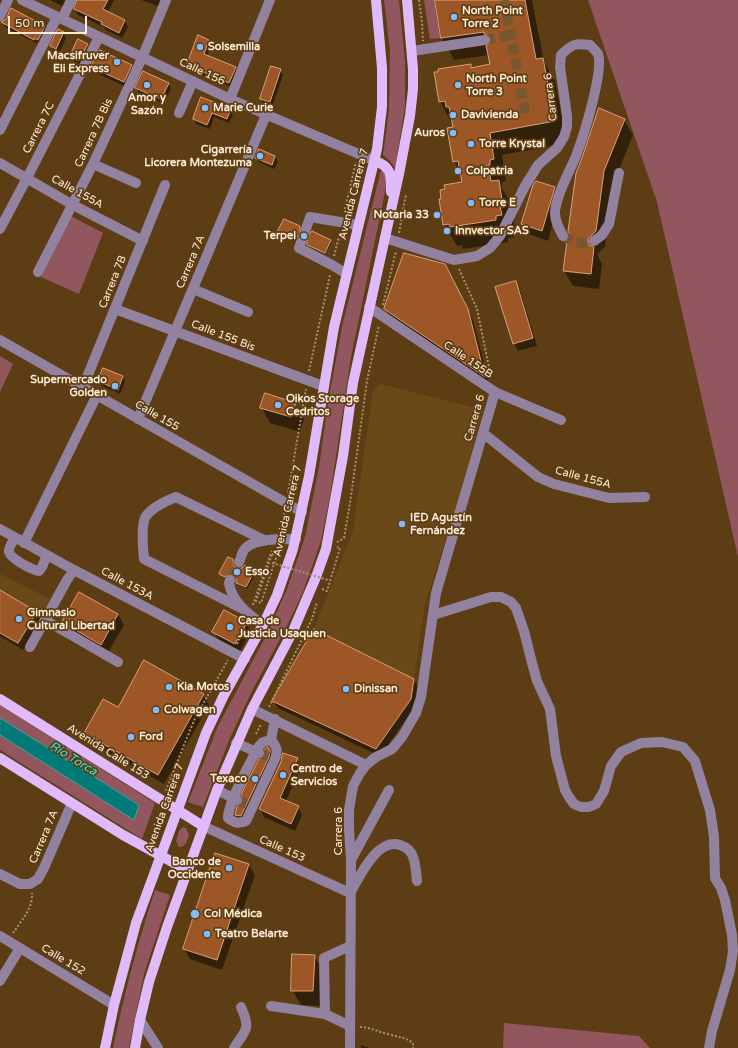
<!DOCTYPE html>
<meta charset="utf-8">
<style>
body{margin:0}
#map{position:relative;width:738px;height:1048px;overflow:hidden;background:#5d3e14;font-family:"Varela Round",sans-serif}
canvas{display:block}
.scale{position:absolute;left:8px;top:16px;width:79px;height:18px;box-sizing:border-box;border:2px solid #feebd6;border-top:0;padding-left:5px;font-size:12px;line-height:14px;white-space:nowrap;color:#feebd6;-webkit-text-stroke:3px #5d3e14;paint-order:stroke}
</style>
<div id="map">
<canvas width="738" height="1048"></canvas>
<div class="scale">50 m</div>
</div>
<script>
const g = document.querySelector('canvas').getContext('2d');
g.lineJoin = 'round';
function fill(path, color) { g.fillStyle = color; g.fill(path, 'evenodd'); }
function strokePath(path, color, width, dash) { g.strokeStyle = color; g.lineWidth = width; g.lineCap = dash ? 'butt' : 'round'; g.setLineDash(dash || []); g.stroke(path); }
function write(font, color, halo, rows, align = 'center') {
  g.font = font + ' "Varela Round",sans-serif'; g.lineWidth = 3.5; g.setLineDash([]); g.textBaseline = 'middle'; g.strokeStyle = halo; g.fillStyle = color; for (const [text, x, y, turn = 0] of rows) {
    g.save(); g.translate(x, y); g.rotate((+turn || 0) * Math.PI / 180); g.textAlign = isNaN(turn) ? turn : align; if (halo) g.strokeText(text, 0, 0); g.fillText(text, 0, 0); g.restore();
  }
}
const built = new Path2D(`
 M381,384L483,410L453,517L425,604L414,679L314,629L353,531L373,391Z
 M0,574L50,599L20,649L0,638Z`);
const green = new Path2D(`
 M384,0H399L405,62V107L395,168L390,161L383,155L389,111L390,51Z
 M424,0H434L440,38L430,39Z
 M588,0H738V557L657,202Z
 M381,170L386,174L387,182L351,357L330,496L321,541L303,592L286,628L252,691L230,738L203,807L188,802L218,726L267,634L287,589L305,537L319,467L328,403L342,327Z
 M71,216L103,233L79,294L41,277Z
 M0,356L13,364L0,392Z
 M0,705L155,803L142,839L0,750Z
 M183,827L186,828L189,835C187,841 186,847 179,847L176,841L179,831Z
 M155,890L170,895L144,974L129,1048H113C124,994 138,942 155,890Z
 M504,1023L639,1036L650,1048H503Z`);
const water = new Path2D(`
 M0,718L139,805L134,820L0,735Z`);
const shadow = new Path2D(`
 M50,0H77H71L66,8Z
 M78,0H114L108,12L125,21L128,27L122,38L106,30L104,27L78,15L75,9Z
 M141,0H160L158,6Z
 M436,0H532L544,62L555,81L567,143L502,155L506,181L502,182V187H501L511,203L515,228L512,229L514,237L508,238V242L463,249L462,245L457,246L444,224L463,183L461,173L454,161V128L440,101L470,65L473,68L491,65L489,55L454,60L442,38Z
 M3,23L45,26L47,31L40,44L37,42L36,43L5,27Z
 M63,33L66,38L59,53L54,51L51,46Z
 M209,40L211,45L207,56L235,68L238,73L232,87L190,70L188,65Z
 M88,44L90,49L82,65L74,61L71,56Z
 M131,66L134,71L126,87L95,72L92,67Z
 M280,70L283,75L272,107L264,104L261,99Z
 M168,84L171,88L164,104L139,93L136,88Z
 M202,98L230,110L233,115L229,123L214,117L210,129L196,124L194,119Z
 M624,120L633,135L612,187L605,247L597,254L602,264L599,289L573,286L564,271L570,237Z
 M259,150L275,157L278,162L274,169L259,162L256,158Z
 M555,187L560,198L548,241L528,234L522,224Z
 M299,227L300,233L303,236L330,241L331,243L326,254L309,247L308,241L305,238H301L297,241L280,233L279,231Z
 M451,276L473,320L490,386L391,320L385,309Z
 M515,282L520,290L537,346L518,351L514,344L496,288Z
 M104,369L123,377L125,382L120,394L102,386L99,381Z
 M295,404L304,419L300,432L270,423L262,408Z
 M232,560L234,567L236,569L254,571L256,573L247,589L238,585L237,579L234,576H230L226,578L220,574Z
 M0,592L36,613L41,620L23,650L0,637Z
 M118,614L124,625L107,654L69,632L63,622Z
 M246,623L251,631L240,651L218,639L214,632Z
 M414,680L418,687L415,707L380,756L278,708L273,701Z
 M203,695L209,705L164,784L91,743L85,733L118,709Z
 M269,751L271,754L270,759L242,817H237L236,815L244,803Z
 M297,759L301,767L286,801L298,807L302,815L295,831L264,817L260,809Z
 M249,865L255,875L222,970L190,959L184,948Z
 M314,956L323,971L322,1006L301,1005L292,990Z
 M361,1045L370,1048H361Z`);
const building = new Path2D(`
 M77,0H108L103,9L125,20L119,33L101,24L102,22L74,9Z
 M435,0H525L536,59L543,58L555,121L490,133L494,159L490,160V165H488L491,181L499,180L503,207H500L502,215L496,216V220L450,227L449,224L443,225L439,199H441L440,190L445,189L444,185L462,182L458,161L453,162L447,128L453,127L449,107H446L445,101L439,102L434,72H438V69L471,64V68L490,64L486,46L491,43V39L490,36L484,34V32L441,38Z
 M11,8L45,26L38,40L34,38V40L1,22L6,19Z
 M58,29L64,32L56,49L50,46Z
 M198,35L209,40L204,54L236,67L229,83L187,65Z
 M78,39L88,44L79,61L70,56Z
 M100,50L132,65L124,82L91,67Z
 M271,66L281,69L270,102L260,99Z
 M143,71L169,83L161,99L135,88Z
 M201,97L231,109L227,119L212,113L207,125L193,119Z
 M599,108L625,119L604,171L596,231L588,239L589,245L594,247L591,274L563,271L567,241L569,237L568,231L576,173L582,158Z
 M259,149L275,156L272,165L255,158Z
 M536,181L555,187L542,231L521,224L533,185Z
 M284,219L300,226V231L304,235H308L312,231L331,240L325,253L307,245V240L303,236H299L295,239L278,231Z
 M404,253L445,264L468,309L485,377L384,309Z
 M516,281L533,338L513,344L495,287Z
 M103,368L123,376L118,390L98,381Z
 M265,393L296,403L291,417L260,408Z
 M228,557L233,559V565L236,568H242L245,565L255,570L246,587L236,583V578L232,574H228L225,577L219,574Z
 M0,590L37,612L18,643L0,633Z
 M79,592L118,614L101,645L62,622Z
 M224,610L247,622L235,644L212,632Z
 M314,629L414,679L411,699L376,749L272,701Z
 M144,660L204,694L158,775L84,733L103,699L118,707Z
 M268,747L270,751L269,757L241,816L235,815L237,806L241,805L243,803V799L241,795L246,784L259,759L265,756L264,750Z
 M283,753L298,758L280,798L299,806L291,824L259,809L281,762Z
 M215,853L249,864L217,960L183,949Z
 M292,954L315,955L313,991H291Z`);
const minorTunnel = new Path2D(`
 M504,0L526,117
 M485,40L511,35
 M563,236C575,242 580,245 594,241
 M230,580L239,562
 M259,753L272,758
 M237,800L250,805`);
const path = new Path2D(`
 M419,0L422,22L423,41
 M344,213L356,162
 M399,233L406,194
 M334,256L340,233
 M459,269L477,309L491,377
 M383,305L396,251
 M309,371L330,275
 M288,493L306,389
 M280,530L284,513
 M337,542L344,538L350,503L367,381L379,325
 M277,548V555
 M272,554L277,555L261,603L256,601Z
 M322,589L327,591L340,548L337,547
 M253,605L271,553L273,550
 M237,644L246,624
 M269,707L312,619L317,602
 M256,734L261,724
 M166,791L180,755L195,718L228,660
 M13,933C21,921 33,909 32,893
 M360,1027C370,1027 378,1032 388,1034C399,1038 403,1036 413,1043V1048`);
const minor = new Path2D(`
 M22,0L230,99L375,161
 M0,16L8,0
 M62,19L71,0
 M412,51L485,40
 M230,99L270,0
 M179,113L193,81
 M0,130L57,17
 M0,163L73,205L143,241
 M93,164L136,183
 M0,229L27,178L99,37
 M306,229L310,217L358,225
 M385,238L454,260L477,256L490,248L500,236L525,186L538,165L557,148L564,137L567,127V116L560,67L561,55C572,44 575,43 590,45C592,47 596,51 598,54C604,71 583,138 576,156C570,171 555,197 555,213C555,222 559,228 563,236
 M594,241L602,235L609,224L619,173
 M301,242L299,248L332,265L347,274
 M38,272L93,164L142,58L166,0
 M193,289L248,312
 M369,307L495,392L561,420
 M115,309L323,386
 M0,340L302,512
 M83,387L165,185
 M138,419L266,115
 M483,433L538,477L554,484L609,498L645,497
 M0,529L74,570L245,659
 M15,538C13,541 8,548 9,552C11,559 32,570 39,571L42,567L47,555
 M24,543L97,395
 M239,562C241,559 241,554 244,550C252,538 282,539 296,539
 M230,580L229,583C232,602 248,614 263,625
 M243,609L144,559C143,549 141,527 145,518C150,508 166,501 176,497L264,540
 M433,615L491,597H501L511,602L516,608L524,631L532,663L537,681L550,709L556,756L565,790L569,797L574,804L581,807H589L596,804L604,791L611,766L621,752L641,743L662,742L683,747L695,761L710,810L714,837L715,878L721,888L725,900L732,935L733,951L730,970L712,1031L709,1048
 M45,620L118,662
 M30,647L67,580L74,570
 M252,709L366,765
 M271,740L263,742L259,746C251,761 228,802 228,818C234,823 238,824 246,821L275,759C278,751 277,747 271,740L275,719
 M236,743L259,753
 M217,790L237,800
 M203,826L350,893C359,878 377,837 400,845C406,847 411,850 413,857C416,864 416,874 417,881
 M351,860L389,790
 M0,874L20,884H30L38,879L44,868L72,803
 M0,936L114,1005
 M350,946L324,958L325,1014L350,1026
 M0,981L20,948
 M271,1006L325,1014
 M140,1020L158,1048
 M234,1048C246,1030 251,1029 241,1007
 M350,1048L351,860L349,829V810L353,786L360,773L366,765L376,757L392,749L402,737L416,713L421,697L436,593L495,392`);
const major = new Path2D(`
 M375,161C392,167 391,175 391,192
 M0,699L203,826
 M0,758L123,835L187,870
 M105,1048L114,1005L136,923L206,733L224,695L263,625L277,595L293,549L309,476L334,327L377,149L382,107V68L376,0
 M135,1048L140,1020L149,982L167,927L217,790L252,709L293,631L316,577L326,549L343,456L353,383L399,174L410,116L413,89V69L407,0`);
const pathBridge = new Path2D(`
 M272,563L328,580`);
const markers = [
 [454,17,4,"#82bcfa"],
 [200,47,4,"#82bcfa"],
 [117,62,4,"#82bcfa"],
 [147,85,4,"#82bcfa"],
 [458,85,4,"#82bcfa"],
 [205,108,4,"#82bcfa"],
 [453,115,4,"#82bcfa"],
 [453,133,4,"#82bcfa"],
 [471,144,4,"#82bcfa"],
 [260,156,4,"#82bcfa"],
 [458,171,4,"#82bcfa"],
 [471,203,4,"#82bcfa"],
 [437,215,4,"#82bcfa"],
 [447,231,4,"#82bcfa"],
 [304,236,4,"#82bcfa"],
 [115,386,4,"#82bcfa"],
 [278,405,4,"#82bcfa"],
 [402,524,4,"#82bcfa"],
 [237,572,4,"#82bcfa"],
 [19,619,4,"#82bcfa"],
 [230,627,4,"#82bcfa"],
 [169,687,4,"#82bcfa"],
 [346,689,4,"#82bcfa"],
 [156,710,4,"#82bcfa"],
 [131,737,4,"#82bcfa"],
 [283,775,4,"#82bcfa"],
 [255,779,4,"#82bcfa"],
 [229,868,4,"#82bcfa"],
 [195,914,5,"#82bcfa"],
 [207,934,4,"#82bcfa"]
];
const poiNames = [
 ["North Point",462,11],
 ["Torre 2",462,24],
 ["Solsemilla",208,47],
 ["Macsifruver",109,56,"right"],
 ["Eli Express",109,69,"right"],
 ["North Point",466,79],
 ["Torre 3",466,92],
 ["Amor y",147,98,"center"],
 ["Sazón",147,111,"center"],
 ["Marie Curie",213,108],
 ["Davivienda",461,115],
 ["Auros",445,133,"right"],
 ["Torre Krystal",479,144],
 ["Cigarrería",252,150,"right"],
 ["Licorera Montezuma",252,163,"right"],
 ["Colpatria",466,171],
 ["Torre E",479,203],
 ["Notaria 33",429,215,"right"],
 ["Innvector SAS",455,231],
 ["Terpel",296,236,"right"],
 ["Supermercado",107,380,"right"],
 ["Golden",107,393,"right"],
 ["Oikos Storage",286,399],
 ["Cedritos",286,412],
 ["IED Agustín",410,518],
 ["Fernández",410,531],
 ["Esso",245,572],
 ["Gimnasio",27,613],
 ["Cultural Libertad",27,626],
 ["Casa de",238,621],
 ["Justicia Usaquen",238,634],
 ["Kia Motos",177,687],
 ["Dinissan",354,689],
 ["Colwagen",164,710],
 ["Ford",139,737],
 ["Centro de",291,769],
 ["Servicios",291,782],
 ["Texaco",247,779,"right"],
 ["Banco de",221,862,"right"],
 ["Occidente",221,875,"right"],
 ["Col Médica",204,914],
 ["Teatro Belarte",215,934]
];
const streetNames = [
 ["Calle 156",202,72,25],
 ["Carrera 6",551,97,-97],
 ["Carrera 7C",39,128,-63],
 ["Carrera 7B Bis",94,133,-65],
 ["Calle 155A",77,192,29],
 ["Avenida Carrera 7",354,194,-76],
 ["Carrera 7A",191,262,-67],
 ["Carrera 7B",113,282,-68],
 ["Calle 155 Bis",223,336,21],
 ["Calle 155B",468,360,34],
 ["Calle 155",157,416,30],
 ["Carrera 6",475,418,-74],
 ["Calle 155A",583,478,15],
 ["Avenida Carrera 7",288,511,-77],
 ["Calle 153A",127,584,28],
 ["Avenida Calle 153",108,752,32],
 ["Avenida Carrera 7",165,808,-70],
 ["Carrera 6",339,831,-90],
 ["Carrera 7A",44,837,-67],
 ["Calle 153",282,849,24],
 ["Calle 152",63,960,31]
];
const waterNames = [
 ["Río Torca",73,759,32]
];
fill(built, '#6a4818');
fill(green, '#91565e');
fill(water, '#027a77');
strokePath(water, '#4e9c94', 1);
fill(shadow, '#0007');
fill(building, '#9d5626');
strokePath(building, '#dc9f7b', 1);
strokePath(minorTunnel, '#755831', 10, [10, 5]);
strokePath(path, '#a99070', 2, [2, 2]);
strokePath(minor, '#9381a0', 10);
strokePath(major, '#e0bafa', 10);
strokePath(pathBridge, '#a99070', 2, [2, 2]);
for (const [x, y, r, color] of markers) { const dot = new Path2D(); dot.arc(x, y, r, 0, 2 * Math.PI); g.fillStyle = color; g.fill(dot); strokePath(dot, '#5d3e14', 1.5); }
write('bold 11px', '#feebd6', '#5d3e14', poiNames, 'left');
write('11px', '#feebd6', '#5d3e14', streetNames);
write('italic 12px', '#27ede6', '#5d3e14', waterNames);
</script>
